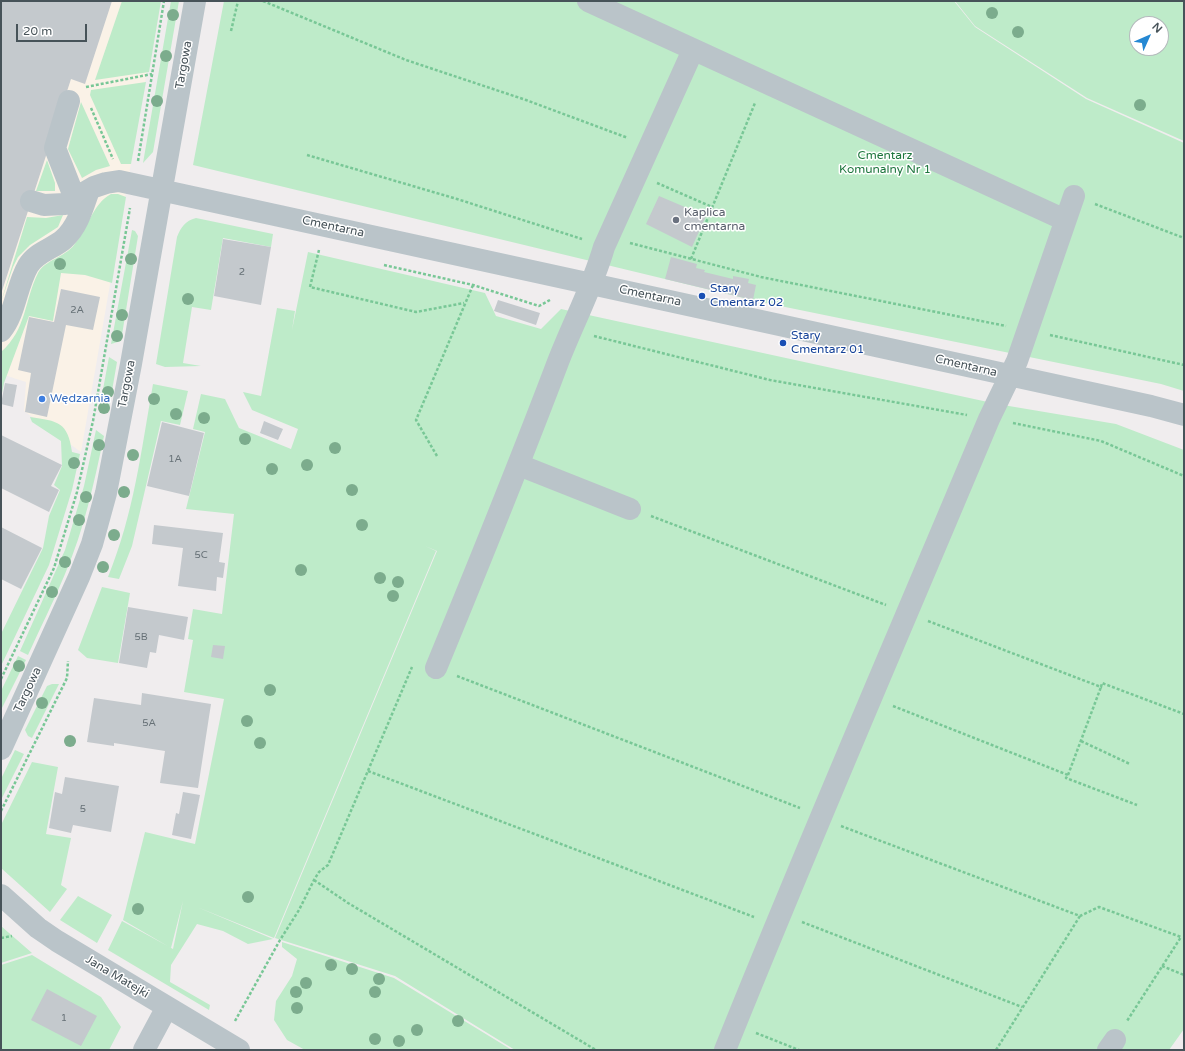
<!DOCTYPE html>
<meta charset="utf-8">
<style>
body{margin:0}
#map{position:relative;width:1185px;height:1051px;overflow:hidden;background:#f0edee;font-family:"Varela Round",sans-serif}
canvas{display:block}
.frame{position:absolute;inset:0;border:2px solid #475359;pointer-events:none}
.north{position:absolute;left:1129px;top:16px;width:40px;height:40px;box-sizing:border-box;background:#fff;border:1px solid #b5babd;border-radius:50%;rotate:45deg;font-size:11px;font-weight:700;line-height:16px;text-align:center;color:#475359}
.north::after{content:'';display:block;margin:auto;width:14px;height:18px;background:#2588d3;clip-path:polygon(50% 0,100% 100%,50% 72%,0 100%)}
.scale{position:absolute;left:16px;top:24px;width:71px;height:18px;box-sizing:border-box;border:2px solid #475359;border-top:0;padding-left:5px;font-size:12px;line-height:14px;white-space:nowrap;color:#475359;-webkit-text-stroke:3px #fff;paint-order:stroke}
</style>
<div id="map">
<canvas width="1185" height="1051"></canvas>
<div class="frame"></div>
<div class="north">N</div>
<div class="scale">20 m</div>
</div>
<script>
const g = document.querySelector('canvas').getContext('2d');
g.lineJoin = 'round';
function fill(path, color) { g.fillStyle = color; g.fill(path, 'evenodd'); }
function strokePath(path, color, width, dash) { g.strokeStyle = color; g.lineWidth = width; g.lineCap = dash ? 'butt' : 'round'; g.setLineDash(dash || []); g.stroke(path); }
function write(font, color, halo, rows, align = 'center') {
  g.font = font + ' "Varela Round",sans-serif'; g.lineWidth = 3; g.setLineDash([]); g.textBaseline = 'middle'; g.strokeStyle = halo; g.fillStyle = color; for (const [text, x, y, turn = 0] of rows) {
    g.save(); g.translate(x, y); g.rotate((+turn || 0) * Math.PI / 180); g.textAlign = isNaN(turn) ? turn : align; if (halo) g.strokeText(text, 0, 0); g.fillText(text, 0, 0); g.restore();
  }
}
const commercial = new Path2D(`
 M1,1H159L81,452L24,411L26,382L1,374Z`);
const green = new Path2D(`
 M122,1H161L149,72L95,80Z
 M171,1H179L153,152L143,163Z
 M224,1H954L975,27L1086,99L1184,143V391L1161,384L756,301L193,165Z
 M955,1H1184V141L1087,98L975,26ZM1137,24H1161V48H1137Z
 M146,82L131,164H121L90,95L91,90Z
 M81,102L110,166L96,170L82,178L68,149Z
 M47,160L55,183V191H36Z
 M111,194H118L126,197L112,283L85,275L61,273L53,321L29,316L4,383L2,393L1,352C27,329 24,301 38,273C45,260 65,257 74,245C87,230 93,203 111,194Z
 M63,215L58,227L30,245L18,257L13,267L1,302L27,217L46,218Z
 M196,218L273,234L271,247L223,238L211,310L192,307L183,363L201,366L165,367L156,364L177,237C181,227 185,221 196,218Z
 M132,230L135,231L138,236L121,341L111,344Z
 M308,252L485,293L496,316L541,329L561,309L997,404L1116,424L1184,450V1029L1169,1050H515L395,976L275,938L437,551L425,546L436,551L274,938L197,907L273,939L248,944L223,931L197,924L171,965L170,982L210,1005L209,1010L108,950L122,921L173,949L183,901L171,948L123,920L145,832L195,844L224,699L184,692L193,640L188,639L193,609L222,614L234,514L186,509L205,432L193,429L201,394L225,399L239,428L291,449L298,429L252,410L243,392L261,396L277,308L295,311L292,330Z
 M109,357L117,362L109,408L99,411Z
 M153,384L188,391L180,425L161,421L132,546L119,579L108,577C134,513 141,452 153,384Z
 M30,417C58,421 68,422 72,452L80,454L72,490L49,565L1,666V634L43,548L49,516L60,490L54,485L62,466L61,441L32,422Z
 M96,430L104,436C94,483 84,530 65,574C54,601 40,628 28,655L20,651L65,550L84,486Z
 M102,587L130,593L118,663L87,658L78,650Z
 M18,656L26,660L1,710V691Z
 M52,684H59L32,738L28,736L25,730L47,686Z
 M15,750L24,754L1,800V779Z
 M32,762L58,767L46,834L71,838L61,885L67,889L50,912L1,868V825Z
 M78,896L112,915L97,943L60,920Z
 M1,926L32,953L1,963Z
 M282,942L394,978L512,1050H305L287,1040L274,1020L276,1001L292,976L297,959L282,947Z
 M32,955L101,997L121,1027L109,1050H1V965Z`);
const building = new Path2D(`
 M1,1H112L85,84L71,79L1,294Z
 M659,196L706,216L692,247L646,224Z
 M223,239L271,247L261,305L214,296Z
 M671,257L697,264L696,268L705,270L704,272L733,279V276L749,279L748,283L756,285L753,300L665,279Z
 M61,289L100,297L93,330L66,325L47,417L25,412L31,373L18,370L29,317L54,322Z
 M498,300L540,313L536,325L494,311Z
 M5,383L17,385L13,407L1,404Z
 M264,421L283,429L278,440L260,433Z
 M162,422L204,433L189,496L147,486Z
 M1,435L62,465L51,486L59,490L49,512L1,488Z
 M154,525L223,533L219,562L225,563L223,578L217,577L216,591L178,586L183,548L152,544Z
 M1,527L42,548L21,589L1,579Z
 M128,607L188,617L184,640L159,635L156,653L150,652L147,668L119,663Z
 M213,645L225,646L223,659L211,657Z
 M142,693L211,704L198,788L160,783L165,751L114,743V746L87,742L94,698L141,705Z
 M65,777L119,786L111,832L73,825L71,833L49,828L55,792L62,794Z
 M183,792L200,795L191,839L172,835L176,813L179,814Z
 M47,989L97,1016L81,1046L31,1020Z`);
const path = new Path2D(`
 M263,1L406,60L526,100L628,138
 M231,31L238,1
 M86,87L152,74
 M91,108L113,159
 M307,155L457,199L582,239
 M138,161L164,1
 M657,183L712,207
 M1095,204L1184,238
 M630,243L761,277L1006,326
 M319,250L310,287L416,312L464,303
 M691,259L755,103
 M384,265L473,285L539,306L550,300
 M1050,335L1184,365
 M594,336L770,380L967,415
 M1013,423L1101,441L1184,476
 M437,456L416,420L473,285
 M651,516L886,605
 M928,621L1101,687L1102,683L1184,714
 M457,676L800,808
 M1,679L54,568L77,492L93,421L130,208
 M893,706L1068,775L1066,778L1137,805
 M1081,741L1130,764
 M368,771L754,917
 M1068,775L1101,687
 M1,811L67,678L68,661
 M841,826L1080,916L1099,907L1181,937L1127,1021
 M314,880L348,903L596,1050
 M802,922L1022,1007
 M1,938L12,936
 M1162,966L1184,975
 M235,1021L280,940L299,910L314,880L319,872L328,865L412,667
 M756,1033L799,1050
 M996,1050L1080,916`);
const minor = new Path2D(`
 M588,1L1065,220
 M69,101L55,148L75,199
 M31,201L44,205L65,204L94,187L106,183L119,181L1151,406L1184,415
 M1,331C16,312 16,287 28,266C36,252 53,249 64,239C78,226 83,207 89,190
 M519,465L630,509
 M436,668C478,566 519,465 558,362C573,323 593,286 604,247L693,50
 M1,749L79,577L92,544L106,493L131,364L195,1
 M1,895L38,928L57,941L239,1050
 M144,1050L167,1007
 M725,1050C810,838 901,629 989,419L1017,361L1074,196
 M1108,1050L1115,1040`);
const trees = [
 [992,13],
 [173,15],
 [1018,32],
 [166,56],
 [157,101],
 [1140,105],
 [131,259],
 [60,264],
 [188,299],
 [122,315],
 [117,336],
 [108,392],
 [154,399],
 [104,408],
 [176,414],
 [204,418],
 [245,439],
 [99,445],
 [335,448],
 [133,455],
 [74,463],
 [307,465],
 [272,469],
 [352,490],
 [124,492],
 [86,497],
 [79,520],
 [362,525],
 [114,535],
 [65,562],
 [103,567],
 [301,570],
 [380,578],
 [398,582],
 [52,592],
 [393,596],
 [19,666],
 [270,690],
 [42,703],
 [247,721],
 [70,741],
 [260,743],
 [248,897],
 [138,909],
 [331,965],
 [352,969],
 [379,979],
 [306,983],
 [296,992],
 [375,992],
 [297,1008],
 [458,1021],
 [417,1030],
 [375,1039],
 [399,1041]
];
const markers = [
 [676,220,4,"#6b7280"],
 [702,296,4,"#1a4fb4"],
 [783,343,4,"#1a4fb4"],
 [42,399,4,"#3f7fe0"]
];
const numberNames = [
 ["2",242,272],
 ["2A",77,310],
 ["1A",175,459],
 ["5C",201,555],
 ["5B",141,637],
 ["5A",149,723],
 ["5",83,809],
 ["1",64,1018]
];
const streetNames = [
 ["Targowa",184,65,-80],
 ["Cmentarna",333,227,12],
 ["Cmentarna",650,296,12],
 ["Cmentarna",966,366,13],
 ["Targowa",127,384,-79],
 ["Targowa",28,690,-65],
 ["Jana Matejki",117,977,31]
];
const parkNames = [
 ["Cmentarz",885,156],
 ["Komunalny Nr 1",885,170]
];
const worshipNames = [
 ["Kaplica",684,213],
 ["cmentarna",684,227]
];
const transitNames = [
 ["Stary",710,289],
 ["Cmentarz 02",710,303],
 ["Stary",791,336],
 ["Cmentarz 01",791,350]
];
const shopNames = [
 ["Wędzarnia",50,399]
];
fill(commercial, '#faf2e7');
fill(green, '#beebc9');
fill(building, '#c4c9cd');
strokePath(path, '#78c796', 2.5, [3, 2]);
strokePath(minor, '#bac4c9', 22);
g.fillStyle = '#7cac8d';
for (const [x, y] of trees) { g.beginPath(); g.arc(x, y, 6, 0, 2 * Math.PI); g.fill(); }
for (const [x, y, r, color] of markers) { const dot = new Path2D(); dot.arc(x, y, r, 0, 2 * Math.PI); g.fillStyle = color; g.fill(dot); strokePath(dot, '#fff', 1.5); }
write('10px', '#667076', null, numberNames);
write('12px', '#475359', '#fff', streetNames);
write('12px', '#1d763d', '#fff', parkNames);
write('12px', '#5b616d', '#fff', worshipNames, 'left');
write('12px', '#164399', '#fff', transitNames, 'left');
write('12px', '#366cbe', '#fff', shopNames, 'left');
</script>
